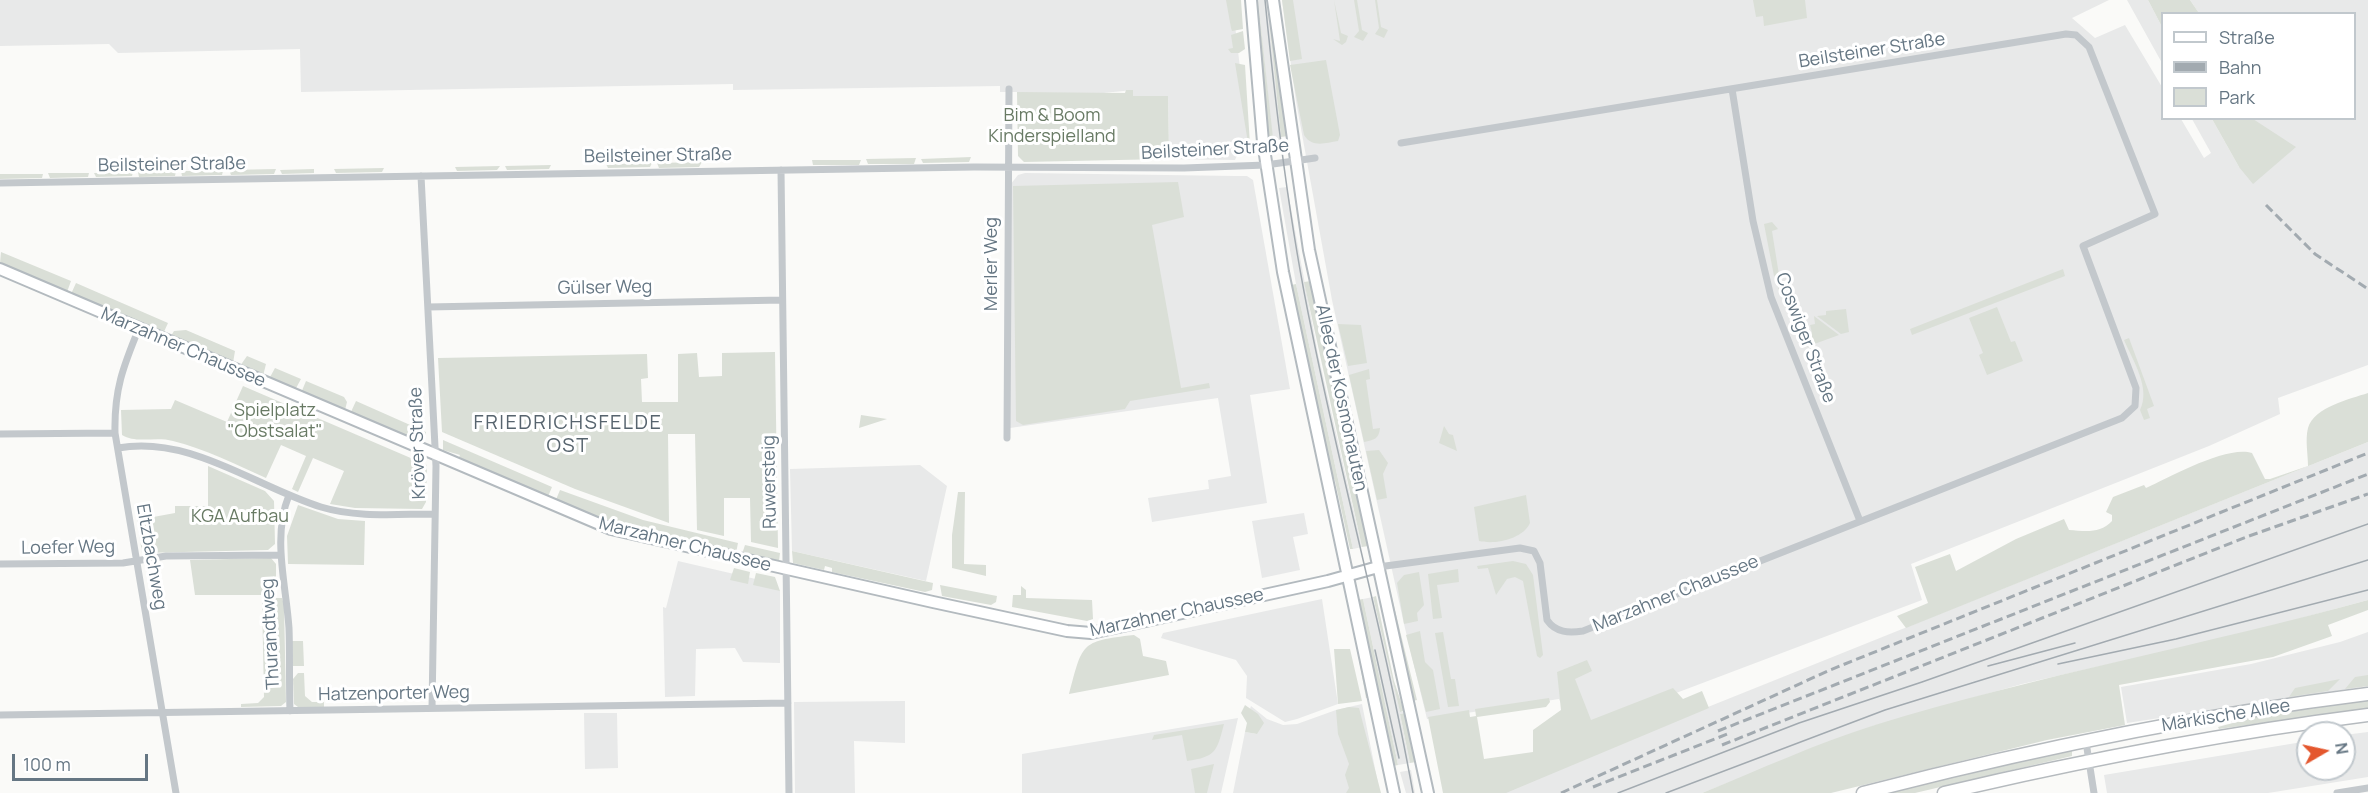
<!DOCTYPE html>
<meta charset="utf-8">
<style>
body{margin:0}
#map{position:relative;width:2368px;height:793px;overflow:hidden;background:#fafaf8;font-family:Manrope,sans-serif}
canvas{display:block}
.legend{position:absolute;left:2161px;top:12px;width:195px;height:108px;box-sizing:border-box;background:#fff;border:2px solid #c1c8cd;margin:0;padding:8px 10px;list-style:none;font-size:18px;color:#657683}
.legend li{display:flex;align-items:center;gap:12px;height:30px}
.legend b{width:30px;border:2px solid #c1c8cd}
.north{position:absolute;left:2296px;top:721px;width:60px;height:60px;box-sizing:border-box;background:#fff;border:2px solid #c1c8cd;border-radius:50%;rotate:81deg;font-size:16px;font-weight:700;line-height:24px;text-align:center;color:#657683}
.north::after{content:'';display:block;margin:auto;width:21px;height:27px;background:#e4572e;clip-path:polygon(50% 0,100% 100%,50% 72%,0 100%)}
.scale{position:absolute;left:12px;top:754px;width:136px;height:27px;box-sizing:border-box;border:3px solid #657683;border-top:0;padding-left:8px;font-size:18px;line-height:21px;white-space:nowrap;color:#657683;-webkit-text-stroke:4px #fff;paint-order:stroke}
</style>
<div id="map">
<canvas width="2368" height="793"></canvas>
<ul class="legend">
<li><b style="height:8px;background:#fff"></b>Straße</li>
<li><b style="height:8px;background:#a2aab0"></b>Bahn</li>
<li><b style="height:16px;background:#dadfd7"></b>Park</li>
</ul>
<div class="north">N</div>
<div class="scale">100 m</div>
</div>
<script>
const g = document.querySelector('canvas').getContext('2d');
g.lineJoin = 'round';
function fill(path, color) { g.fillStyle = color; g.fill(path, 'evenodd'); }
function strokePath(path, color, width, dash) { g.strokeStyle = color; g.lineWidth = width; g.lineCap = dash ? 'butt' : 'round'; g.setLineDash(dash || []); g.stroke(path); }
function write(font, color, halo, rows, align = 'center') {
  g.font = font + ' Manrope,sans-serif'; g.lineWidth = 6; g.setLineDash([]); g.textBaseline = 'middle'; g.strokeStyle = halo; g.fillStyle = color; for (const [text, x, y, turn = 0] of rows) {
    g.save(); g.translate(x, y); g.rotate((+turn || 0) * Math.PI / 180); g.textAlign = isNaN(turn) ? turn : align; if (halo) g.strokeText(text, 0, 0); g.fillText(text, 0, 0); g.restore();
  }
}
const built = new Path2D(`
 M0,0H1232L1249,144L1241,146L1235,160L1166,159L1169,153L1168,96H1133V90L1024,101L1017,92H1000V86L733,90V84L301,92L300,49L118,53L109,44L0,46Z
 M1258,0H1267L1282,144L1273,145Z
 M1282,0H2109L2072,18L2095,38L2125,25L2162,87V118L2181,119L2204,158L2211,153L2192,119H2212L2239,167L2253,119L2354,118V14L2199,13L2190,0H2368V365L2278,398L2280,414L2209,446L1911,564L1922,600L1573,732L1559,699L1427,719L1404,624L1332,300L1296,101Z
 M2127,0H2148L2162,27V63Z
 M1025,173L1236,176H1247L1253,180L1290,389L1250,395L1267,503L1152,522L1148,498L1209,489L1208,480L1231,476L1218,398L1010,428V185L1018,175Z
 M1287,187L1318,354L1362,547L1353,549L1296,284L1279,188Z
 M2368,442V600L2250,632L2022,684L1873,726L1702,793H1504L1693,713Z
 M920,465L947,486L926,581L792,551L790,469Z
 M1304,513L1308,534L1293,537L1300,570L1262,578L1252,521Z
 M678,561L773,583L780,591V663L743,662L735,648L696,649L695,696L665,697L663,607L666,608Z
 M1373,597L1400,711L1405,713L1400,714L1410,763L1398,765L1363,599Z
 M1322,599L1338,704L1297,719L1285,722L1246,698L1247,676L1236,660L1161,638L1163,633Z
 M2368,632V686L2127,723L2121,687L2251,664L2340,642Z
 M905,701V743L854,741L855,793H795L794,702Z
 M1362,704L1380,793H1233L1245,732L1257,734L1249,712L1251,706L1267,719L1283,725L1297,724L1336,710Z
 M617,713L618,768L585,769L584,713Z
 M1238,718L1221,793H1022V754Z
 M2368,732V777L2268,793H2107L2104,775L2308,741V769H2344V735Z
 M1411,770L1415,793H1406L1400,772Z`);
const green = new Path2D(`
 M1226,0H1241L1243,29L1232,31L1231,28Z
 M1255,0H1258L1273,138H1268Z
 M1267,0L1288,136L1281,137Z
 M1282,0H1293L1302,59L1290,61Z
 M1334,0L1341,33L1348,36L1346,42L1342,45L1333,39L1340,41Z
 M1354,0H1357L1362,30L1368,33L1363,41L1354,37L1359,31Z
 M1375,0H1377L1381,27L1388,30L1384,38L1375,34L1379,28Z
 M1753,0H1805L1807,18L1764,26L1763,16L1756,17Z
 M2148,0H2190L2199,13L2162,14V27Z
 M1243,31L1245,49L1239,53H1231L1228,49L1233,48L1231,35Z
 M1326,60L1340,135L1338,141C1325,143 1312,148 1304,135L1290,65Z
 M1235,63L1245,65L1250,145L1245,155L1236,157L1241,144L1248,143Z
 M1126,90H1133V96H1168L1169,153L1166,159L1024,162L1018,156L1017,92L1125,93Z
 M2212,119H2253L2296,147L2253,184L2239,167Z
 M971,157L969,162L923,163L921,159Z
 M916,158L914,164H868L866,159Z
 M812,160H861L859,165H813Z
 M702,162L699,167L659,168L657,163Z
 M652,163L650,167L608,168L606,164Z
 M551,165L549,169L507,170L505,166Z
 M500,166L497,170L457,171L455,167Z
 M384,168L382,172L336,173L334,169Z
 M276,169L274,174L231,175L229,170Z
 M314,169V173L282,174L280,170Z
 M176,171L175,176L139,177L138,172Z
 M181,171H223L222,175L182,176Z
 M133,172L132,176L96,177L94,173Z
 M48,173H89L88,177L50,178Z
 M0,174H43L42,178L0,179Z
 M1178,182L1184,217L1152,225L1181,388L1209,383L1210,388L1130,401L1125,409L1023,425L1016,421L1013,186Z
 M1772,222L1778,229L1772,231L1779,275L1774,276L1764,224Z
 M1,252L71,281L67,292L0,263Z
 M2063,269L2065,276L1912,335L1910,329Z
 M1311,281L1368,546L1362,547L1304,282Z
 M76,283L168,323L163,334L71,294Z
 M1296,284L1353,549H1350L1335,481L1327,460L1291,285Z
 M1781,287L1788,288L1792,317L1804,316L1807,334L1803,345L1799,341L1778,288Z
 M1997,307L2011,342L2015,341L2023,361L1987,375L1979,355L1983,353L1969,318Z
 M1846,309L1849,332L1841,334L1817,316L1826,315V311Z
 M1814,316L1839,335L1806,347L1809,334L1812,333L1810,325L1815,324Z
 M1338,324L1361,325L1367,363L1348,366Z
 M186,330L235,351L233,363L171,336L174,331Z
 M2129,338L2154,406L2147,409L2150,418L2144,420L2140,410C2151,388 2133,361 2124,340Z
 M775,352L778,548L751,542L750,498H724V536L697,530L695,434H668L669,523L575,489L442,432L438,358L647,354L648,378L641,379L642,402H678V354L697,353L699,377L722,376V353Z
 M247,356L266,364L263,376L240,366Z
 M275,368L301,379L295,390L269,379Z
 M1369,369L1370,379L1366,380L1373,429L1380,428C1379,439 1374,440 1364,442L1349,375Z
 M306,381L344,397L347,402L345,410L301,393Z
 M243,386L427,465L426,502L422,509L355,508L330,504L344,471L313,458L298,492L292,489L306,456L281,445L266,478C235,464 205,449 173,441C156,436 136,444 122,435L121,410L171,409L175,400L227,422Z
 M2368,393V442L1906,628L1897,616L1928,603L1915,567L1950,554L1956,571L2016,539L2064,519L2069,530C2085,531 2100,534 2112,521V515L2106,512L2113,497L2144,485L2146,488C2170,477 2227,445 2252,453L2265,479H2270L2308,466C2308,454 2305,440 2308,428C2314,407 2350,399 2368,393Z
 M356,401L426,432V438L421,442L350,414Z
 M861,415L887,419L859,428Z
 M1444,426L1449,434L1453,435L1457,451L1439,443Z
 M443,440L552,487L547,499L472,466L473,464L459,457L460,455L443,450Z
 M1379,450L1388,463L1383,474L1387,498L1377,500L1366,451Z
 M208,466L265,491L274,501L275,544L268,550L142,553L137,520L175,513V506H208Z
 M560,490L643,520L738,543L736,553L613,525L555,502Z
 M958,492H965L964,564L986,565V576L952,568V535Z
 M1526,495L1530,523C1523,539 1495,545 1479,541L1474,507Z
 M298,505L338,519L365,521L364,565L288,564L287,536Z
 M745,545L780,553L779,561L742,554Z
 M792,551L933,583L932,590L925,592L832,572V568L825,566L824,570L793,563Z
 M271,558L276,564V590L266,595H195L190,560Z
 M1513,561L1526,564L1533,575L1543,655L1540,658L1537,656L1523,581L1515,577L1507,579L1496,595L1488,568L1478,569L1477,566Z
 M734,568L750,572L748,584L730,580Z
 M1458,569L1459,582L1437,585L1442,618L1433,619L1428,574Z
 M1419,572L1424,605L1417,613L1418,621L1404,624L1397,583L1404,575Z
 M756,573L775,577L780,591L753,585Z
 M940,585L997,596L996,602L991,605L942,596Z
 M1021,586L1026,590V598L1092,600L1093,619L1087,621L1012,607L1013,595H1021Z
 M1390,594H1391L1417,700L1413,701Z
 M1376,596L1394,681L1404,711L1400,712L1373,597Z
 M262,598H282L284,605L286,702L281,706L241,707V704L258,703L264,697Z
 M1363,599L1398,765L1393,766L1357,600Z
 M2368,600V610L2328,625L2332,636L2273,657L2119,685L2125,725L2047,740L1831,793H1702C1759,770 1817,743 1875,725C2038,675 2205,645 2368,600Z
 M1350,611L1369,698H1366Z
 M1420,631L1425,662L1433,670L1440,709L1426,712L1406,635Z
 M1443,632L1451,679H1455L1459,706L1448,707L1435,633Z
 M1134,635L1140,639L1143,656L1166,661L1169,675L1069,694C1083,644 1079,641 1134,635Z
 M292,641H303L304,666H293Z
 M1334,649H1350L1362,701L1338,704Z
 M1587,660L1592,671L1575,679L1591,720L1673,688L1683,699L1702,691L1709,708L1506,793H1443L1428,717L1469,710L1470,717L1476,716L1475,709L1549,698L1550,702L1546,707L1477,717L1484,759L1533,752V730L1561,710L1557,672Z
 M298,673H304L305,696L312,702H324V707H298L294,704L293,679Z
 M2368,675V686L2345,689L2355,677Z
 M2340,679L2328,691L2289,697L2295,688Z
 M2368,700V708L2219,729L2218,727L2255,717Z
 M1245,705L1258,714L1264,723L1257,734L1245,732L1247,723L1241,713Z
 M1349,707L1359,708L1381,793H1346L1349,788L1345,775L1349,764L1338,734L1336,710Z
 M1405,713L1416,762L1410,763L1400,714Z
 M1224,724C1217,751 1216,757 1187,761L1182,735L1152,740L1154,735Z
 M2066,751H2072V756L1915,793H1887Z
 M1214,764L1207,793H1195L1191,769Z`);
const street = new Path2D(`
 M1732,89L1753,221L1771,297L1860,521
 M781,170L789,793
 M421,176L436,466L432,708
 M0,183L974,167L1184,168L1266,165L1315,158
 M428,307L782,300
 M139,328C123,367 114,390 115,433L176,793
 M0,434L115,433
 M1007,438L1009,89
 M118,448C190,435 254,486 321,507C357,518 397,514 434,514
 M289,495C272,537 286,584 289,628C290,655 289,683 290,711
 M0,564L123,563L166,556L281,555
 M1378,567L1520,548L1534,551L1540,563L1547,620C1556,633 1569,633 1583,631L2122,418L2135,406L2136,388L2083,246L2155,214L2089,47L2076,35L2066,34L1401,143
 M0,715L788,703
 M2086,742L2094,793
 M2337,793L2368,788`);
const secondary = new Path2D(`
 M1251,0L1263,142L1283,272L1394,793
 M1273,0L1309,250L1428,793
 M0,269L611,529L933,602L1067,631L1091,633L1328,581L1378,567`);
const primary = new Path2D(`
 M1863,793C2029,750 2198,715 2368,694
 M1944,793C2084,760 2226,733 2368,715`);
const tram = new Path2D(`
 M1265,0C1276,111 1289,222 1312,332C1343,486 1385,638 1413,793
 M1375,650L1399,758
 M2058,664L2176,639L2368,590
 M1988,666L2075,643
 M1618,793L1799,723L1922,682L2368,524
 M1666,793L1885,710L2368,560`);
const rail = new Path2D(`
 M2266,205L2315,254L2368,289
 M1718,731L2368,474
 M1722,745L2249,536L2368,494
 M1593,787L1730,733
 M1561,793L1830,670L2368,453`);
const streetNames = [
 ["Beilsteiner Straße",1872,51,-9],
 ["Beilsteiner Straße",1215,150,-3],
 ["Beilsteiner Straße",658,156,-1],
 ["Beilsteiner Straße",172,165,-1],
 ["Merler Weg",992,264,-90],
 ["Gülser Weg",605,288,-1],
 ["Coswiger Straße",1805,338,69],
 ["Marzahner Chaussee",183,348,23],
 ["Allee der Kosmonauten",1341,398,78],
 ["Kröver Straße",418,443,-92],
 ["Ruwersteig",770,482,-91],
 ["Marzahner Chaussee",685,545,14],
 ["Loefer Weg",68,548,-1],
 ["Eltzbachweg",151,557,80],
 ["Marzahner Chaussee",1676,594,-22],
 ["Marzahner Chaussee",1177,613,-12],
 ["Thurandtweg",271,634,-93],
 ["Hatzenporter Weg",394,694,-1],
 ["Märkische Allee",2226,716,-9]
];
const parkNames = [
 ["Bim & Boom",1052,116],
 ["Kinderspielland",1052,137],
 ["Spielplatz",275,411],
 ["\"Obstsalat\"",275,432],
 ["KGA Aufbau",240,517]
];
const neighbourhoodNames = [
 ["FRIEDRICHSFELDE",568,423],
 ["OST",568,446]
];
fill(built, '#e8e9e9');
fill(green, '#dadfd7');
strokePath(secondary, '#b3babf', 14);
strokePath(primary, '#b5babe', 15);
strokePath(street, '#c3c8cc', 7);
strokePath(secondary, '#fff', 10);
strokePath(primary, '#fff', 12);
strokePath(tram, '#a2aab0', 1.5);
strokePath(rail, '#a2aab0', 3, [9, 4.5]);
write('18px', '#657683', '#fff', streetNames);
write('18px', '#687a64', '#fff', parkNames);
g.letterSpacing = '1.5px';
write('20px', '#57646e', '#fff', neighbourhoodNames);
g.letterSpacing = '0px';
</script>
